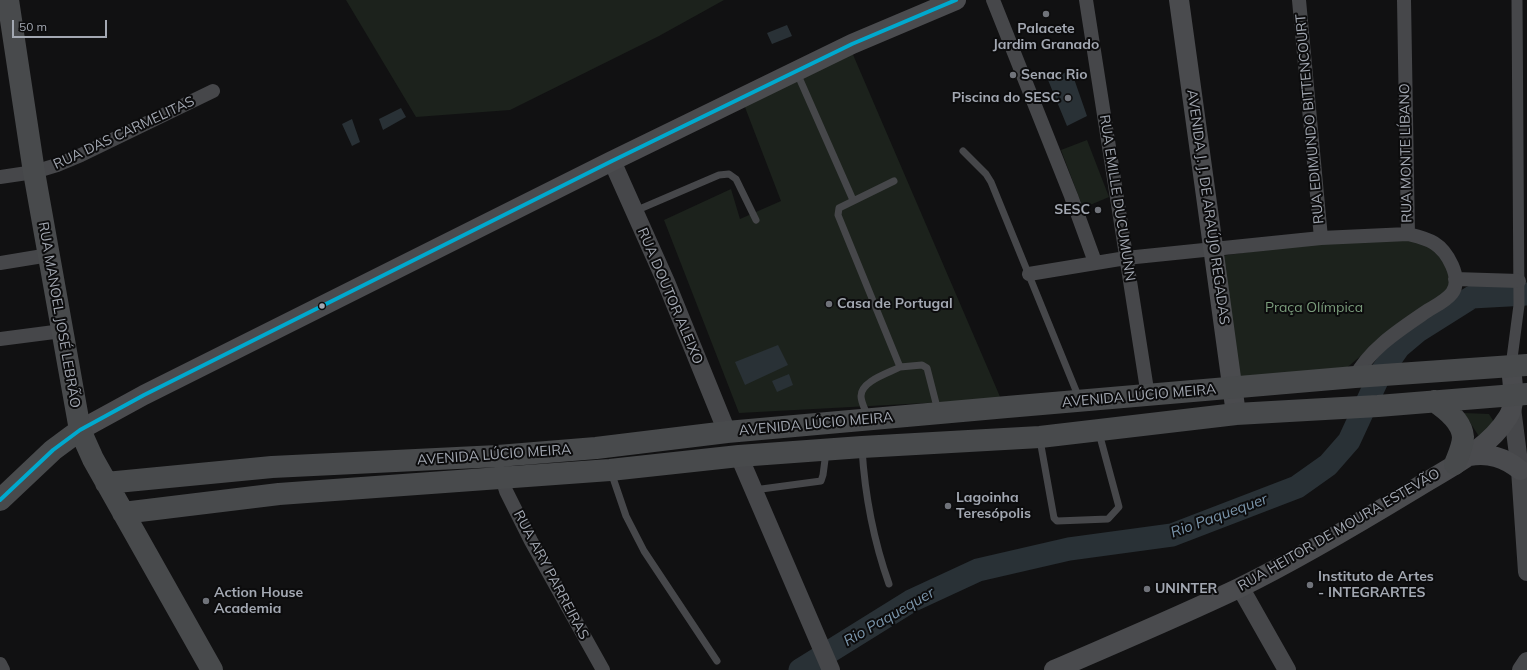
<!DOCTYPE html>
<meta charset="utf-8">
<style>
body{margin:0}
#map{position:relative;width:1527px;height:670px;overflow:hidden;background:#111112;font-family:Mulish,sans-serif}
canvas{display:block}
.scale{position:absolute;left:12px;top:20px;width:95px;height:18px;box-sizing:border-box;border:2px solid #a3a8b2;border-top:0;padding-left:5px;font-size:12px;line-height:14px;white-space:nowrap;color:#a3a8b2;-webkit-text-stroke:3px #0c0c0d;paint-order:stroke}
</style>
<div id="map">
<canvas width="1527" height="670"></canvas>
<div class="scale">50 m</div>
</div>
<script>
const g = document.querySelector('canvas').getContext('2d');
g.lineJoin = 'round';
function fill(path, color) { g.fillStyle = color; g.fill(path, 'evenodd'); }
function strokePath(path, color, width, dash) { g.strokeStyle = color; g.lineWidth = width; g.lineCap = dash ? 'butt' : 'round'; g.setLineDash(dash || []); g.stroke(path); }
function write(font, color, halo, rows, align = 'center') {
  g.font = font + ' Mulish,sans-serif'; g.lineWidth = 4; g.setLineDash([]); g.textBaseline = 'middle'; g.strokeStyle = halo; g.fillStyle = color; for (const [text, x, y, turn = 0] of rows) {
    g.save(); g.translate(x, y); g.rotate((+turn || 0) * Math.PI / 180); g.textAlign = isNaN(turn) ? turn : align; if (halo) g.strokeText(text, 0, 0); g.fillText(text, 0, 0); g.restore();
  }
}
const green = new Path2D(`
 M346,0H724L659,36L510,110L416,117Z
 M851,50L1001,399L739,413L664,220L731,189L740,219L781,201L743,102Z
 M1087,140L1109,197L1083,208L1061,150Z
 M1408,237L1439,250L1452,280L1447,296L1377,342L1343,371L1236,383L1221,256L1319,242Z
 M1464,413L1489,414L1494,422L1480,438Z`);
const water = new Path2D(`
 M787,25L792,36L772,44L767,33Z
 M1071,70L1087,116L1067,126L1048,80Z
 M401,108L406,117L383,130L379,119Z
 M352,119L360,142L352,146L342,124Z
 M778,345L788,365L745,385L735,362Z
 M789,374L793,385L777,392L772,381Z`);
const river = new Path2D(`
 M800,670L911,601L978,570L1069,549L1172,535L1297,487L1328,465L1349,441L1380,374L1399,347L1418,331L1472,297L1527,294`);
const service = new Path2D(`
 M797,73L853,200
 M963,151L986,174L991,182L1079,398
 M635,211L719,175L729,174L736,179L756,220
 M900,367L922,365L927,368L938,411
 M868,417C866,411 861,403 861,396C861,381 889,373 900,367L838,215L839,208L894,181
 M1040,440L1054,518L1057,521L1108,519L1119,507L1099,433
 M862,449C865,497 873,539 889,584
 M611,472L626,516L644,551L717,661
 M754,490L821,481L823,475L826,452`);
const pedestrian = new Path2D(`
 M1511,366L1519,305L1517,0`);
const minor = new Path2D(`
 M993,0L1071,196L1095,262
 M1086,0L1148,396
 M1299,0L1321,238
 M0,177L34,172L57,165L81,155L213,91
 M0,263L49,255
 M1029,274L1126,258L1321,238L1408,234
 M1455,279L1519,281
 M0,339L62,331
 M1355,377C1370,348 1401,329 1427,311C1435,306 1446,301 1452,293C1463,278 1447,251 1434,243C1426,238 1416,236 1408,234L1404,0
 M500,472L506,491L531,541L603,670
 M0,664L3,670`);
const tertiary = new Path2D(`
 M612,161L666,282L727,432
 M1512,408L1520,470L1527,572
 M739,456L831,670
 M1240,587L1287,670
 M1521,670L1527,661`);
const secondary = new Path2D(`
 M1179,0L1236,414
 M80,430L144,395L612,161L852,44L956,0
 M1469,456C1489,453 1504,457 1520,470
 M1054,670C1116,643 1178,617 1239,588C1298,559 1357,524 1413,490C1446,469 1487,451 1508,417C1517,403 1512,382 1511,366`);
const primary = new Path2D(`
 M8,0L34,172L80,430L93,459L212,670
 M1434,401C1446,409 1462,422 1463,437C1463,446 1458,456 1455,464
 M106,483L272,467L498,456L596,448L727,432L1007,407L1355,377L1527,365
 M0,500L53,450L80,430
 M123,513L279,494L610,470L739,456L862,447L1040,437L1236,414L1378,406L1527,394`);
const bus1 = new Path2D(`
 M0,500L53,450L80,430L144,395L612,161L852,44L956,0`);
const markers = [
 [1046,14,4,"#70737a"],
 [1013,75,4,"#70737a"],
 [1068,98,4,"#70737a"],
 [1098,210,4,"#70737a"],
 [829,304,4,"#70737a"],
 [322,306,3.5,"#a3a8b2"],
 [948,506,4,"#70737a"],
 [1310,585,4,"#70737a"],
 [1147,589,4,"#70737a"],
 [206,601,4,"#70737a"]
];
const poiNames = [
 ["Palacete",1046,29,"center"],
 ["Jardim Granado",1046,45,"center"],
 ["Senac Rio",1021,75],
 ["Piscina do SESC",1060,98,"right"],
 ["SESC",1090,210,"right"],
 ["Casa de Portugal",837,304],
 ["Lagoinha",956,498],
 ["Teresópolis",956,514],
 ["Instituto de Artes",1318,577],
 ["- INTEGRARTES",1318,593],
 ["UNINTER",1155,589],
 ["Action House",214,593],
 ["Academia",214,609]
];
const streetNames = [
 ["RUA EDIMUNDO BITTENCOURT",1310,119,-95],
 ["RUA DAS CARMELITAS",124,133,-25],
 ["RUA MONTE LÍBANO",1406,153,-91],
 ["RUA EMILLE DUCUMUNN",1117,198,81],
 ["AVENIDA J. J. DE ARAÚJO REGADAS",1208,207,82],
 ["RUA DOUTOR ALEIXO",670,296,67],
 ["RUA MANOEL JOSÉ LEBRÃO",59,315,80],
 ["AVENIDA LÚCIO MEIRA",1139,396,-5],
 ["AVENIDA LÚCIO MEIRA",816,424,-5],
 ["AVENIDA LÚCIO MEIRA",494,455,-4],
 ["RUA HEITOR DE MOURA ESTEVÃO",1339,530,-30],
 ["RUA ARY PARREIRAS",551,575,62]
];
const parkNames = [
 ["Praça Olímpica",1314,308]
];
const waterNames = [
 ["Rio Paquequer",1219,516,-20],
 ["Rio Paquequer",889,617,-30]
];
fill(green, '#1c221c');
fill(water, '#293136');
strokePath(river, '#293136', 23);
strokePath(service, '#46474a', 7);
strokePath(pedestrian, '#46474a', 11);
strokePath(minor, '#46474a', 14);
strokePath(tertiary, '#46474a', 18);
strokePath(secondary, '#4a4b4e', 20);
strokePath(primary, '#484a4c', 22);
strokePath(bus1, '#00a9ce', 4);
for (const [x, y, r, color] of markers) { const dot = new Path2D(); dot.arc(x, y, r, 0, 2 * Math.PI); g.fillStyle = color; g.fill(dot); strokePath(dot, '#0c0c0d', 1.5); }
write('bold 14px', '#a3a8b2', '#0c0c0d', poiNames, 'left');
write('14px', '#a3a8b2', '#0c0c0d', streetNames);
write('14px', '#7b9d7c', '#0c0c0d', parkNames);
write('italic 15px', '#7b96ac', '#0c0c0d', waterNames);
</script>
